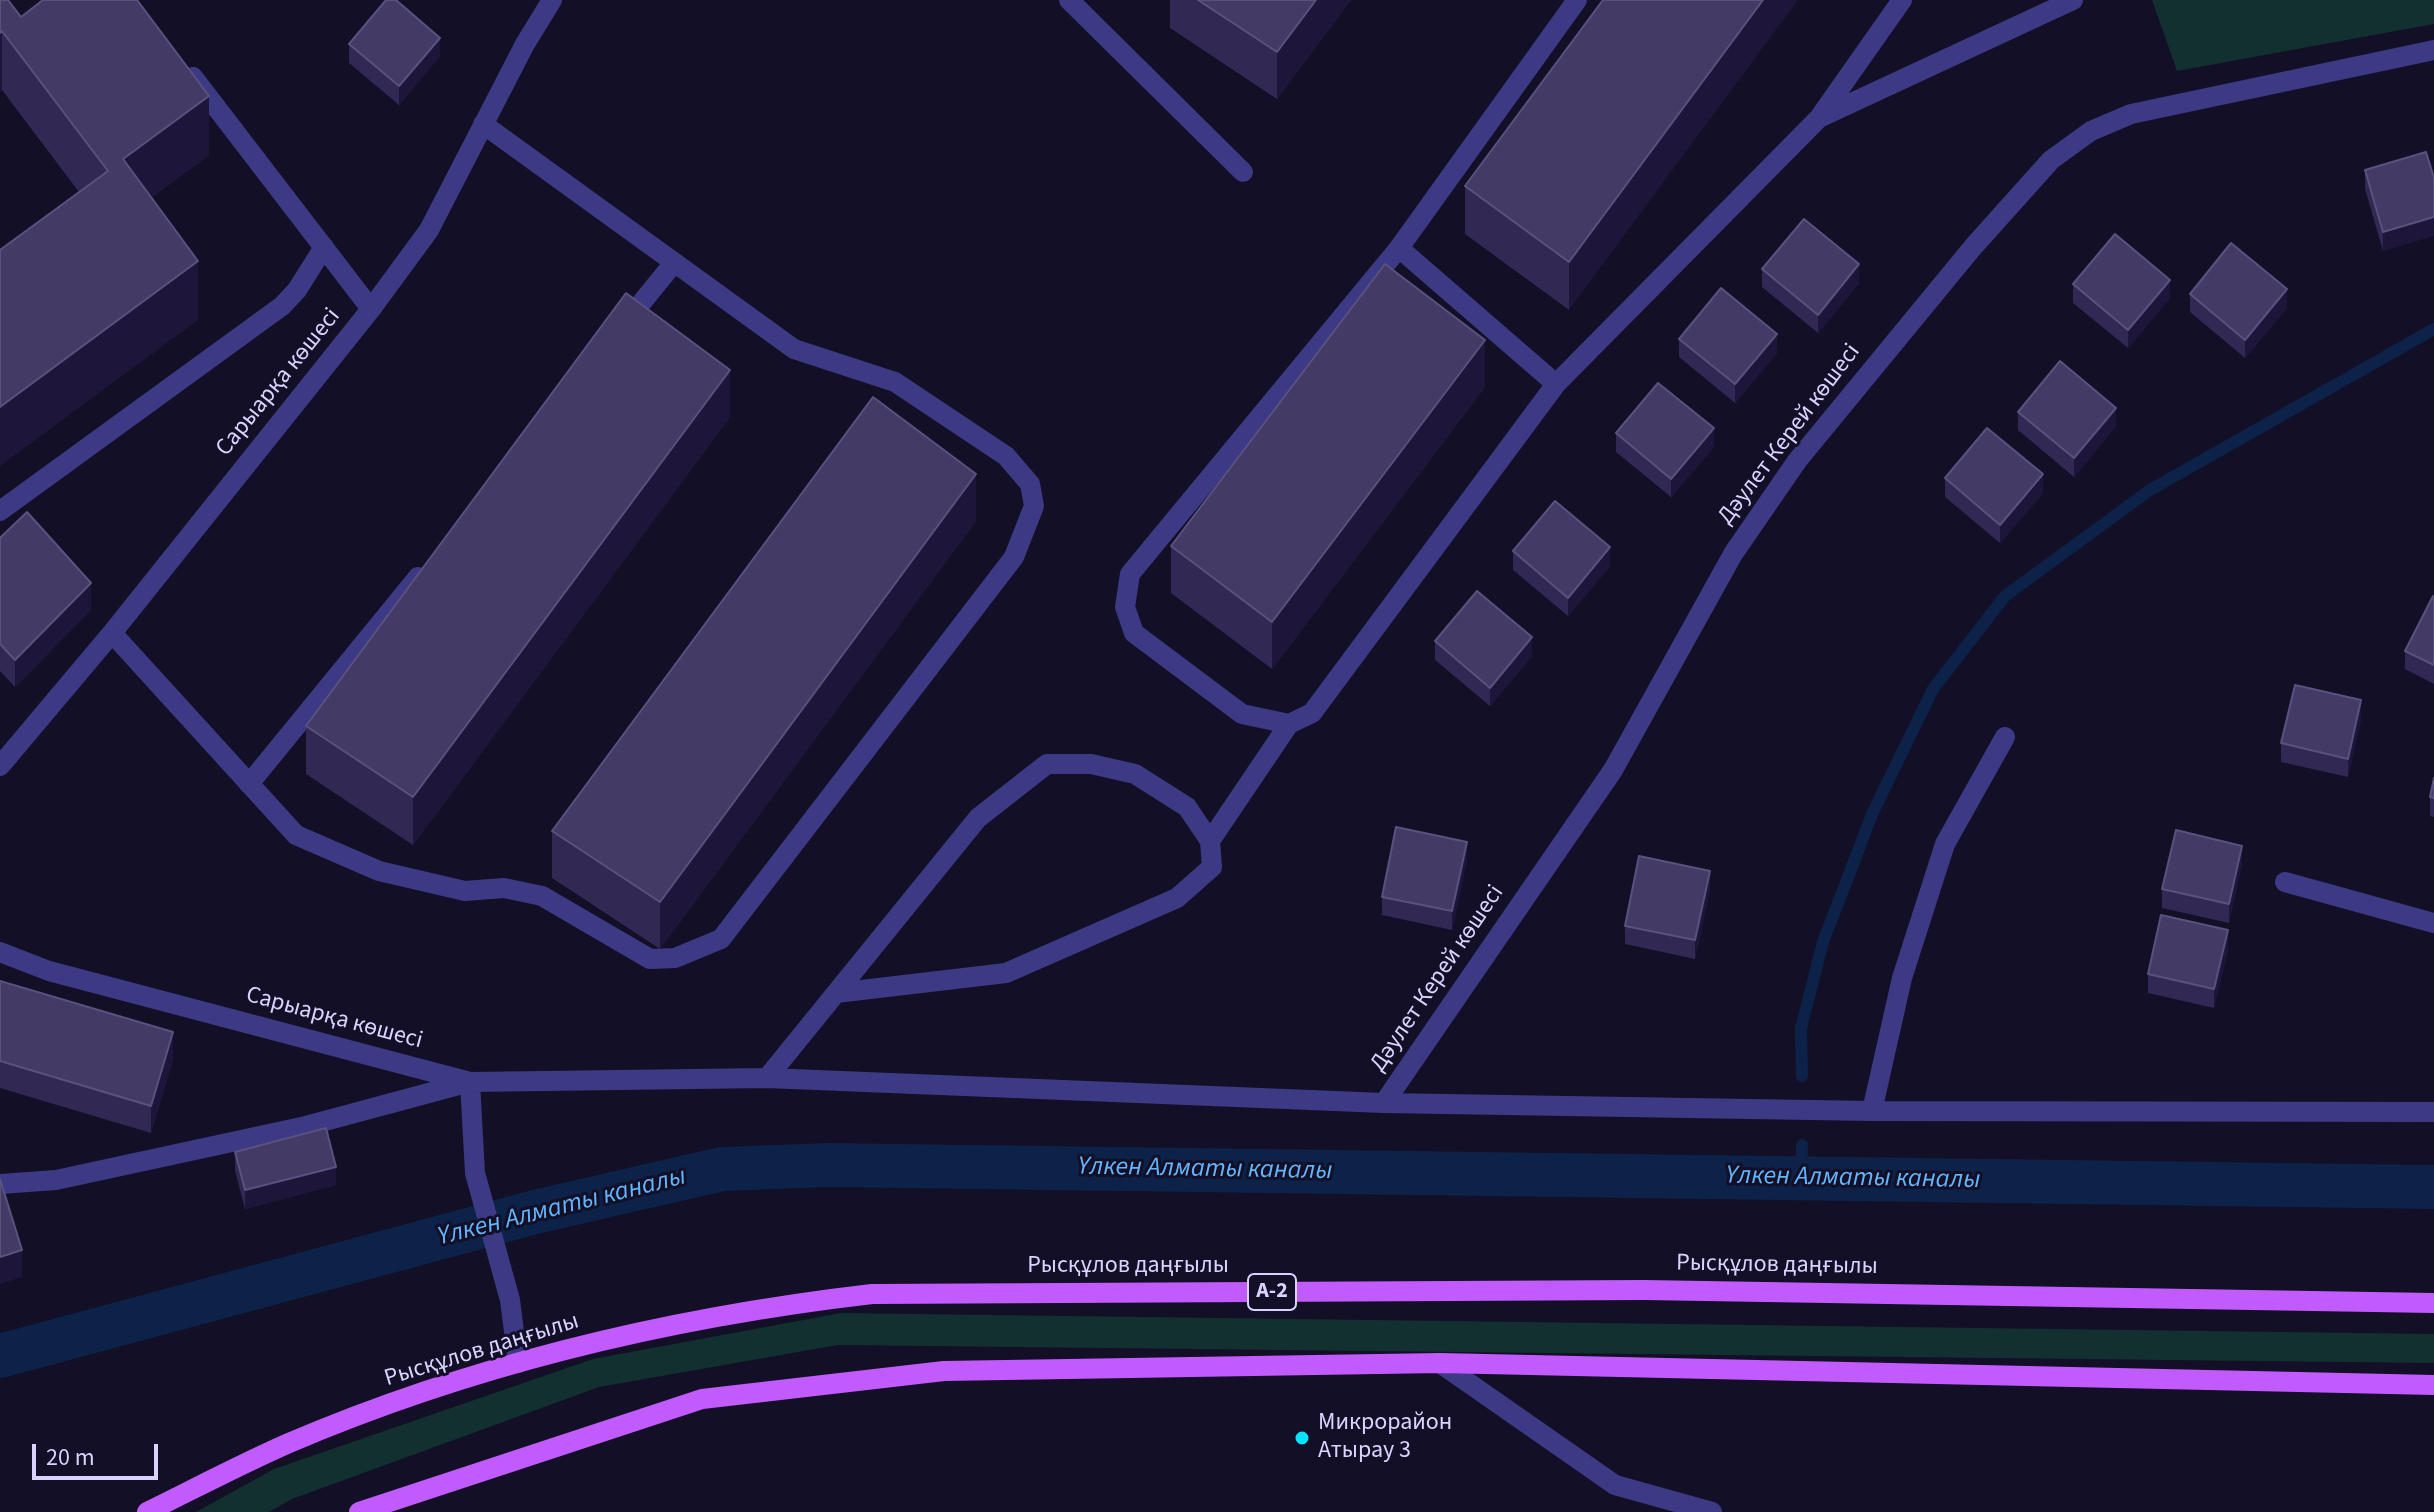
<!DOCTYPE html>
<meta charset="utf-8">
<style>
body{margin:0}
#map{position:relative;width:2434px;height:1512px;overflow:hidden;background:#130f26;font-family:"Source Sans 3",sans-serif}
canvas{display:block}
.scale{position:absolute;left:32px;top:1444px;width:126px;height:36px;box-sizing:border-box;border:4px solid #d9d4ff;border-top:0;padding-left:10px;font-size:24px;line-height:28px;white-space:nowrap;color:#d9d4ff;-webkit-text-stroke:6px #130f26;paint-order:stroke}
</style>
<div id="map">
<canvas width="2434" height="1512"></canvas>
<div class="scale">20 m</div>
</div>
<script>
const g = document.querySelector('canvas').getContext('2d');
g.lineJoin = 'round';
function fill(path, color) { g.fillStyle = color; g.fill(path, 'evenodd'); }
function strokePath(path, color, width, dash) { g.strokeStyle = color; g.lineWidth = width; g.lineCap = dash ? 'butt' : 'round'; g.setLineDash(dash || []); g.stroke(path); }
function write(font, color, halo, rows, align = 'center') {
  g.font = font + ' "Source Sans 3",sans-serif'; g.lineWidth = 6; g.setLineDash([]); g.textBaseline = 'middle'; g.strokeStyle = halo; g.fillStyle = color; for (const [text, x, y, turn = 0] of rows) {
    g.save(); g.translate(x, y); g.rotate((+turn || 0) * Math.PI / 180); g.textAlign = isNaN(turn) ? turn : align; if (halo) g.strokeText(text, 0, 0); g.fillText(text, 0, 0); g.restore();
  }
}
const green = new Path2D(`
 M2152,0H2434V24L2177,71Z
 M841,1313L2434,1334V1363L838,1345L599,1387L292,1499L269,1512H196L274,1469L593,1359Z`);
const stream = new Path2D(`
 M1802,1076L1801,1028L1823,942L1873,812L1933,689L2005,596L2150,490L2434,329
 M1801,1178L1802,1145`);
const canal = new Path2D(`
 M0,1356L535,1212L722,1169L829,1165L2434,1187`);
const minor = new Path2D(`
 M1069,0L1243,172
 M1577,0L1399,248L1130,574L1125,607L1134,633L1242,714L1289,724L1312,713L1556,384L1819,118L2073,0
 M193,77L371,309
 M1819,118L1902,0
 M1399,248L1556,384
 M625,323L673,264
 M0,511L282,306L297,290L324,247
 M112,633L296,835L379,871L465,891L504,888L542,896L650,959L675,958L721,939L1014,557L1034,506L1030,484L1006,456L895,382L794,349L483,124
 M0,766L112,633L371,309L429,230L525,44L552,0
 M249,784L418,577
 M1210,841L1289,724
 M2285,882L2434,923
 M0,952L49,971L470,1082
 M767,1078L978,818L1047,764H1091L1135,774L1187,807L1210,841L1212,867L1177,898L1006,973L836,993
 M1384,1103L1613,770L1733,554L1797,461L1973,247L2051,160L2091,131L2131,114L2434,50
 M1872,1111L1902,978L1945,844L2005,737
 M0,1184L56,1180L306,1126L466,1083
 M518,1363L510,1300L475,1173L470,1082L767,1078L1384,1103L1872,1111L2434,1112
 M1440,1363L1615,1485L1712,1512`);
const major = new Path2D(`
 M147,1512C194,1489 241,1464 289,1443C474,1364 673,1317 872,1294L1644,1290L2434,1303
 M359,1512L702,1399L944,1371L1440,1363L2434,1385`);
const wall = new Path2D(`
 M0,0L21,17L209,155L152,197L198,320L79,192L2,90L0,92Z
 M1170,0H1351L1277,99L1170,28Z
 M1603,0L1569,310L1465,234V186Z
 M349,44L440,56L399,105L349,63Z
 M2365,170L2434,178L2383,251L2365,189Z
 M1762,269L1859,283L1818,333L1762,287Z
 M2073,284L2170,298L2128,348L2073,303Z
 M2190,294L2287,308L2245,358L2190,312Z
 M1679,339L1777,353L1735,403L1679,357Z
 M1485,387L1272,669L1171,593V546Z
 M2018,412L2116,426L2074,477L2018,430Z
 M730,417L413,845L306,774V726Z
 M1616,433L1714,447L1671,497L1616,452Z
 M1945,478L2043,493L2000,543L1945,497Z
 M976,521L660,949L552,878V831Z
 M0,538L91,610L15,687L0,671Z
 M1513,551L1610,566L1568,616L1513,570Z
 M2434,597V684L2405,669V651Z
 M1435,641L1532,656L1490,706L1435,660Z
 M2361,719L2348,777L2281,762V743Z
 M2434,778V817L2430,816V797Z
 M1467,860L1452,930L1382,915V897Z
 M2242,864L2229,923L2162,908V889Z
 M1710,889L1695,959L1625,944V926Z
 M2228,949L2214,1008L2148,993V974Z
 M0,981L173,1059L151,1133L0,1088Z
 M235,1152L336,1185L245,1209L235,1171Z`);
const shadedWall = new Path2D(`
 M1316,0H1351L1277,99V52Z
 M1763,0H1798L1569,310V262Z
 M2,31V90L0,92V33Z
 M440,38V56L399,105V86Z
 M209,96V155L123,218V159Z
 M2434,217V236L2383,251V232Z
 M198,261V320L0,466V407Z
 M1859,264V283L1818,333V315Z
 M2170,280V298L2128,348V330Z
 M2287,289V308L2245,358V340Z
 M1777,334V353L1735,403V384Z
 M1485,340V387L1272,669V622Z
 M730,370V417L413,845V797Z
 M2116,408V426L2074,477V458Z
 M1714,428V447L1671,497V479Z
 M976,474V521L660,949V902Z
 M2043,474V493L2000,543V525Z
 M1610,547V566L1568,616V598Z
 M91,583V610L15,687V660Z
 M1532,637V656L1490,706V688Z
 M2361,700V719L2348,777V759Z
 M1467,842V860L1452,930V911Z
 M2242,846V864L2229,923V904Z
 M1710,871V889L1695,959V940Z
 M2228,930V949L2214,1008V989Z
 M173,1032V1059L151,1133V1106Z
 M336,1167V1185L245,1209V1190Z
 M22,1250V1277L0,1284V1257Z`);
const building = new Path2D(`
 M0,0H8L21,17L43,0H137L209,96L123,159L198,261L0,407V250L108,171L2,31L0,33Z
 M386,0H396L440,38L399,86L349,44Z
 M1198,0H1316L1277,52Z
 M1603,0H1763L1569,262L1465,186Z
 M2426,152L2434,178V217L2383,232L2365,170Z
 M1804,219L1859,264L1818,315L1762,269Z
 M2115,234L2170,280L2128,330L2073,284Z
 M2231,243L2287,289L2245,340L2190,294Z
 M1385,264L1485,340L1272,622L1171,546Z
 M1721,288L1777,334L1735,384L1679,339Z
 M626,293L730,370L413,797L306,726Z
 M2060,361L2116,408L2074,458L2018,412Z
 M1658,383L1714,428L1671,479L1616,433Z
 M873,397L976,474L660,902L552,831Z
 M1987,428L2043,474L2000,525L1945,478Z
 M1555,501L1610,547L1568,598L1513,551Z
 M27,512L91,583L15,660L0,644V538Z
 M1477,591L1532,637L1490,688L1435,641Z
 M2433,596L2434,597V665L2405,651Z
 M2295,685L2361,700L2348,759L2281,743Z
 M2434,778V798L2430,797Z
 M1396,827L1467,842L1452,911L1382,897Z
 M2176,830L2242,846L2229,904L2162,889Z
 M1639,856L1710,871L1695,940L1625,926Z
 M2161,915L2228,930L2214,989L2148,974Z
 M0,981L173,1032L151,1106L0,1061Z
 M326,1128L336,1167L245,1190L235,1152Z
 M0,1179L22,1250L0,1257Z`);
const markers = [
 [1302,1438,8,"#00e5ff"]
];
const shields = [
 [1272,1292,48]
];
const shieldNames = [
 ["A-2",1272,1292]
];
const streetNames = [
 ["Сарыарқа көшесі",279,383,-51],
 ["Дәулет Керей көшесі",1790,435,-53],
 ["Дәулет Керей көшесі",1438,979,-56],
 ["Сарыарқа көшесі",334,1019,15],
 ["Рысқұлов даңғылы",1777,1266,1],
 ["Рысқұлов даңғылы",1128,1267],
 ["Рысқұлов даңғылы",482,1351,-17]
];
const poiNames = [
 ["Микрорайон",1318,1424],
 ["Атырау 3",1318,1452]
];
const waterNames = [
 ["Үлкен Алматы каналы",1205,1170,1],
 ["Үлкен Алматы каналы",1853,1179,1],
 ["Үлкен Алматы каналы",562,1208,-14]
];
fill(green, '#12302f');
strokePath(stream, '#0c2248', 12);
strokePath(canal, '#0c2248', 44);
strokePath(minor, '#3d3a85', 20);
strokePath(major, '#c25bff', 20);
fill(wall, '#312854');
fill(shadedWall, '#1d163a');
fill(building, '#433a66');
strokePath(building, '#5a527e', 2);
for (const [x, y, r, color] of markers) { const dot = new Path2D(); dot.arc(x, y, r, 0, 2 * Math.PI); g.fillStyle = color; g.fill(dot); strokePath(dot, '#130f26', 3); }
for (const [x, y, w] of shields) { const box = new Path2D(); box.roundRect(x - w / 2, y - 18, w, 36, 6); g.fillStyle = '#130f26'; g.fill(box); strokePath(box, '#d9d4ff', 2); }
write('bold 22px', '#d9d4ff', null, shieldNames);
write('24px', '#d9d4ff', '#130f26', streetNames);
write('24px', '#d9d4ff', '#130f26', poiNames, 'left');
write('italic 26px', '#62b6ff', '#130f26', waterNames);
</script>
